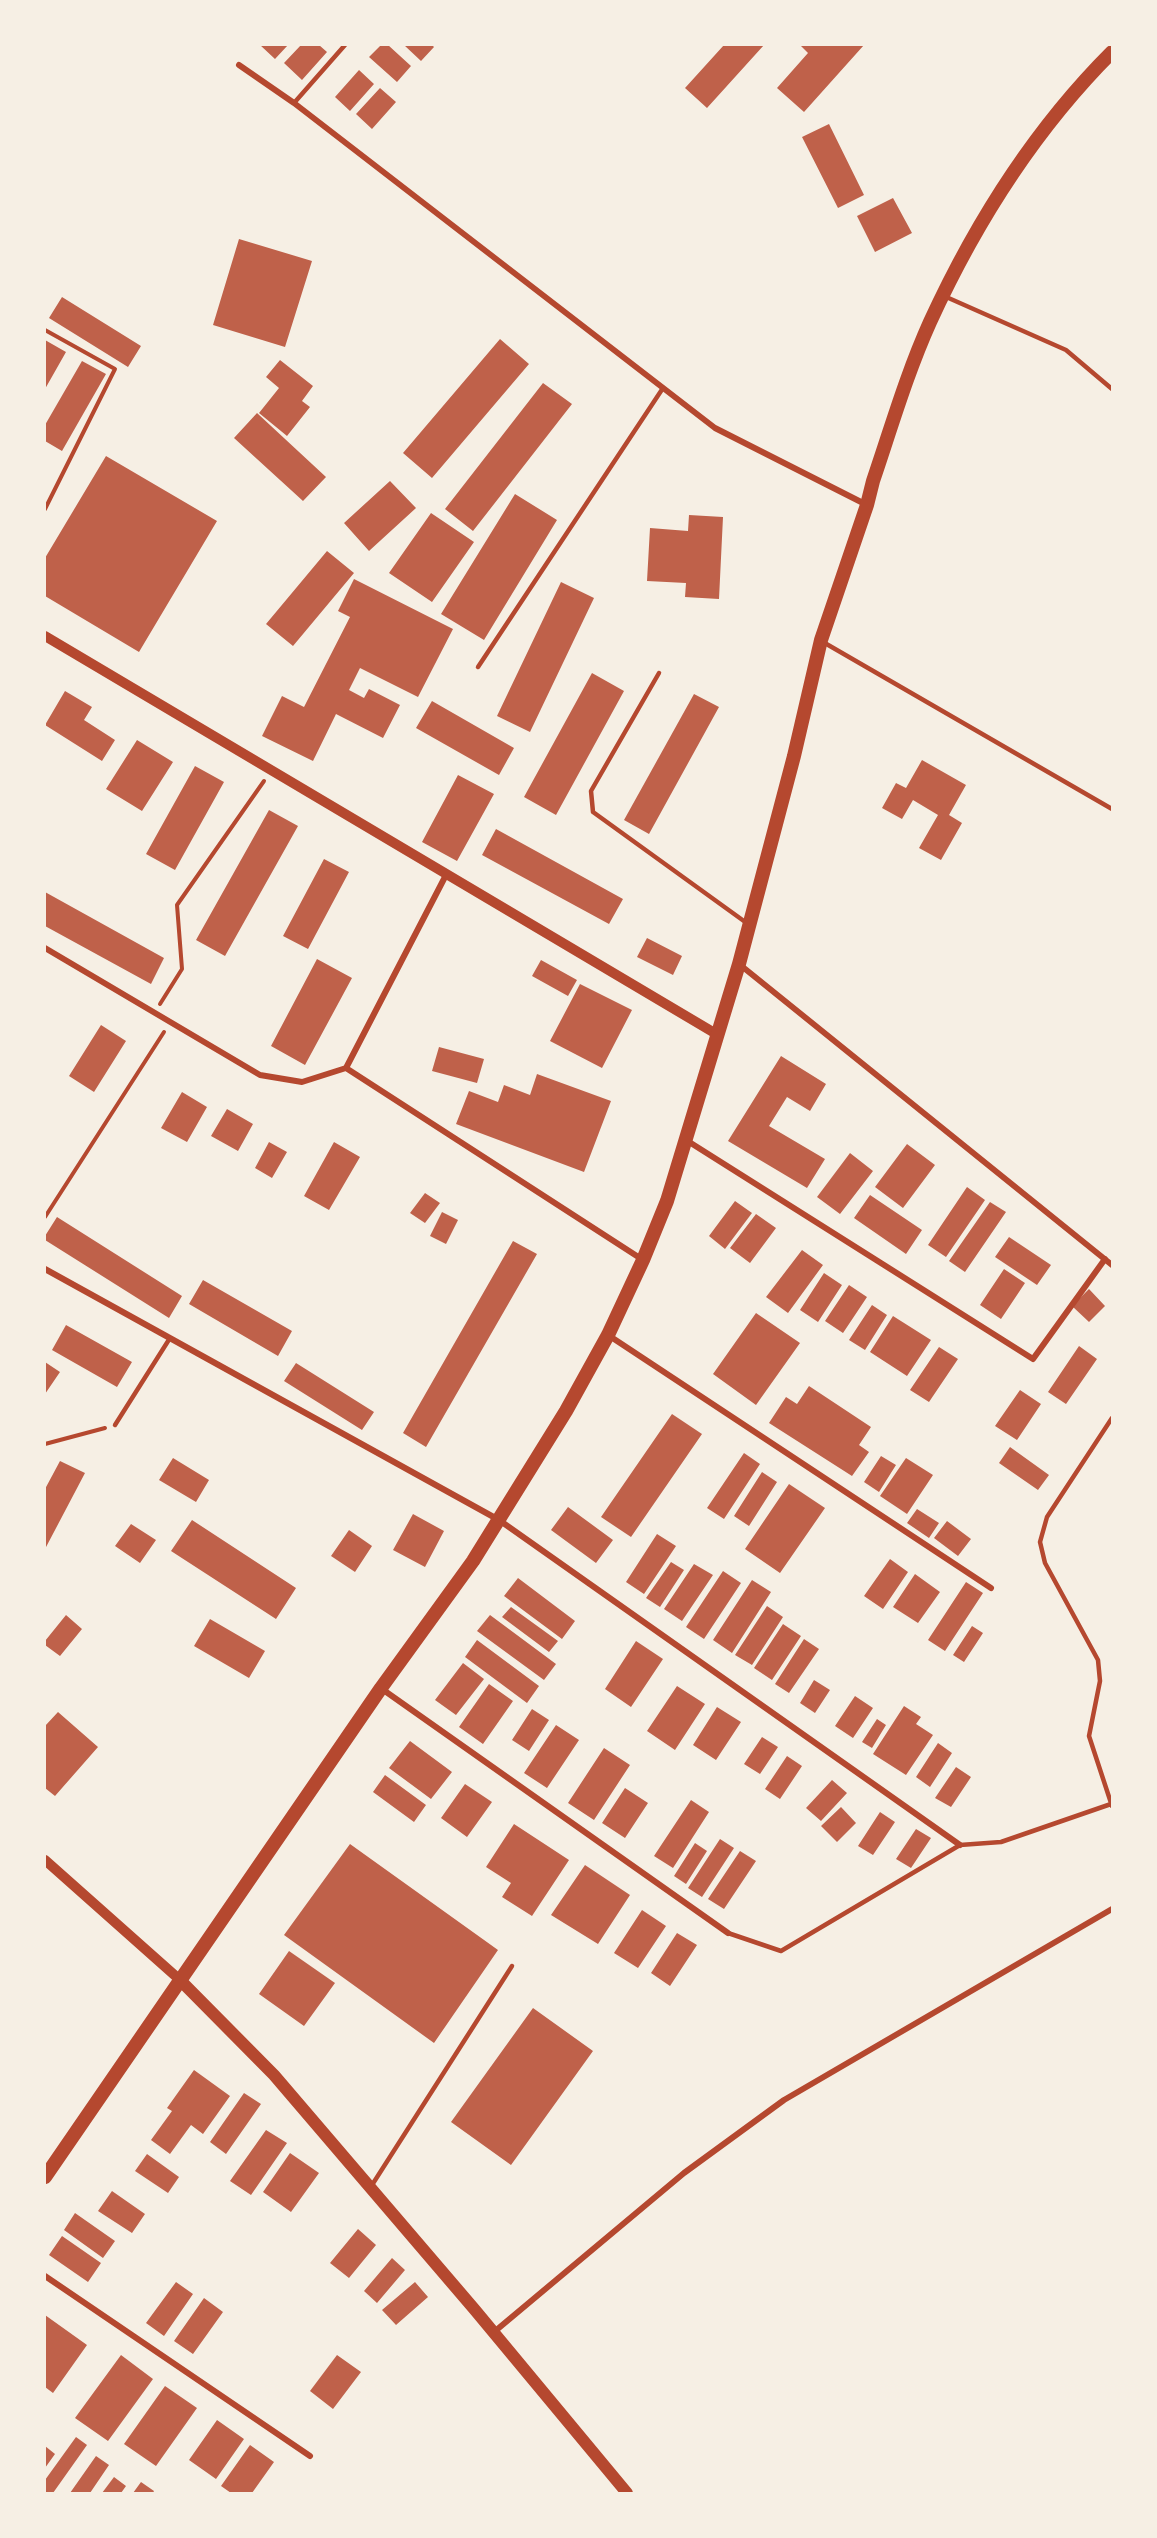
<!DOCTYPE html>
<style>
body{margin:0}
#map{position:relative;width:1157px;height:2538px;overflow:hidden;background:#f6efe4;font-family:Merriweather,serif}
canvas{display:block}
.frame{position:absolute;inset:0;border:46px solid #f6efe4;pointer-events:none}
</style>
<div id="map">
<canvas width="1157" height="2538"></canvas>
<div class="frame"></div>
</div>
<script>
const g = document.querySelector('canvas').getContext('2d');
g.lineJoin = 'round';
function fill(path, color) { g.fillStyle = color; g.fill(path, 'evenodd'); }
function strokePath(path, color, width, dash) { g.strokeStyle = color; g.lineWidth = width; g.lineCap = dash ? 'butt' : 'round'; g.setLineDash(dash || []); g.stroke(path); }
const building = new Path2D(`
 M260,45H288L275,59Z
 M301,45H319L327,52L302,80L284,63Z
 M381,45H388L411,66L397,82L369,57Z
 M404,45H432L434,47L421,61Z
 M724,45H764L707,108L685,88Z
 M800,45H864L804,112L777,88L808,53Z
 M359,70L374,84L350,111L335,97Z
 M380,88L396,102L372,129L356,114Z
 M829,124L864,195L838,208L802,137Z
 M893,198L912,233L875,252L857,216Z
 M239,239L312,261L285,347L213,325Z
 M62,297L141,346L128,367L49,318Z
 M500,339L529,364L432,478L403,453Z
 M45,340L66,352L45,389Z
 M280,360L313,386L302,401L310,407L287,436L259,413L279,388L266,377Z
 M82,361L106,374L62,451L45,441V425Z
 M543,383L572,404L473,531L445,509Z
 M257,413L326,477L303,501L234,438Z
 M106,456L217,521L139,652L45,596V558Z
 M390,481L416,508L369,551L344,523Z
 M515,494L557,520L484,640L441,614Z
 M431,513L474,542L432,602L389,573Z
 M689,515L723,517L719,599L685,597L686,583L647,581L650,528L688,531Z
 M327,551L354,573L293,646L266,624Z
 M354,579L453,629L418,697L360,668L349,690L364,698L369,689L400,705L383,738L336,714L313,761L262,736L282,696L304,707L350,617L338,611Z
 M561,582L594,598L530,732L497,716Z
 M592,673L624,691L556,815L524,797Z
 M65,691L92,707L84,720L115,740L102,761L45,725Z
 M694,694L719,707L649,834L624,820Z
 M432,701L514,748L499,775L416,728Z
 M137,740L173,762L142,811L106,789Z
 M922,760L966,785L949,815L962,823L941,860L919,848L938,815L913,800L902,819L882,808L896,783L906,788Z
 M195,766L224,782L175,870L146,854Z
 M458,775L494,794L457,861L422,842Z
 M269,810L298,826L225,956L196,940Z
 M496,829L623,899L609,924L482,855Z
 M324,859L349,872L308,949L283,936Z
 M45,892L164,958L151,984L45,926Z
 M647,938L682,956L673,975L637,957Z
 M317,959L352,978L305,1065L271,1046Z
 M541,960L577,980L568,996L532,976Z
 M580,984L632,1010L602,1068L550,1041Z
 M101,1025L126,1041L94,1092L69,1076Z
 M439,1047L484,1059L477,1083L432,1071Z
 M781,1056L826,1084L810,1111L787,1097L769,1126L825,1159L807,1188L728,1141Z
 M537,1074L611,1101L584,1172L456,1124L469,1091L498,1102L504,1085L530,1095Z
 M182,1092L207,1107L187,1142L161,1128Z
 M227,1109L253,1124L238,1151L211,1136Z
 M269,1142L287,1152L272,1178L255,1168Z
 M334,1142L360,1157L329,1210L304,1196Z
 M907,1144L935,1165L903,1208L875,1187Z
 M850,1153L873,1171L840,1214L817,1197Z
 M967,1187L985,1200L946,1257L928,1245Z
 M425,1193L440,1203L425,1223L410,1213Z
 M870,1195L922,1230L906,1254L854,1218Z
 M735,1201L752,1213L725,1249L709,1236Z
 M990,1202L1006,1212L965,1272L949,1261Z
 M442,1212L458,1220L446,1244L430,1236Z
 M756,1214L776,1228L750,1263L730,1248Z
 M57,1217L182,1296L169,1318L45,1240V1236Z
 M1009,1237L1051,1265L1037,1285L995,1257Z
 M513,1241L537,1254L426,1447L403,1433Z
 M802,1250L823,1265L788,1313L766,1297Z
 M1004,1269L1025,1283L1001,1319L980,1305Z
 M824,1273L842,1285L818,1322L800,1310Z
 M203,1280L292,1331L278,1356L189,1304Z
 M849,1285L867,1297L843,1333L825,1321Z
 M1089,1289L1105,1306L1089,1322L1072,1306Z
 M872,1305L887,1315L865,1350L849,1340Z
 M756,1313L800,1343L756,1405L713,1374Z
 M893,1316L931,1340L907,1376L870,1352Z
 M66,1325L132,1362L117,1387L52,1350Z
 M1079,1346L1097,1359L1066,1404L1048,1392Z
 M939,1347L958,1359L929,1402L910,1390Z
 M45,1362L60,1372L45,1394Z
 M296,1363L374,1412L362,1430L284,1381Z
 M809,1386L871,1427L859,1445L869,1452L852,1476L769,1423L786,1397L797,1404Z
 M1020,1390L1041,1404L1017,1440L995,1426Z
 M672,1414L702,1434L631,1537L601,1517Z
 M1010,1447L1049,1475L1038,1490L999,1463Z
 M744,1453L760,1464L724,1519L707,1508Z
 M881,1456L896,1465L879,1492L864,1482Z
 M173,1458L209,1480L196,1502L159,1480Z
 M906,1458L933,1475L907,1514L880,1496Z
 M60,1461L85,1473L45,1549V1489Z
 M762,1472L777,1482L749,1526L734,1516Z
 M789,1484L825,1508L780,1573L745,1549Z
 M568,1507L613,1540L596,1563L551,1530Z
 M917,1509L939,1523L929,1538L907,1523Z
 M413,1514L444,1531L425,1567L393,1550Z
 M192,1520L296,1588L276,1619L171,1551Z
 M947,1521L971,1539L958,1556L934,1538Z
 M131,1524L156,1540L140,1563L115,1546Z
 M349,1530L372,1546L355,1572L331,1556Z
 M657,1534L676,1546L644,1594L626,1582Z
 M890,1559L908,1572L883,1609L864,1596Z
 M671,1562L684,1570L660,1607L646,1598Z
 M694,1564L713,1575L682,1621L664,1609Z
 M723,1571L741,1583L704,1639L686,1627Z
 M915,1574L940,1592L918,1623L893,1607Z
 M518,1578L575,1621L562,1639L504,1596Z
 M752,1580L771,1592L732,1653L713,1640Z
 M966,1582L983,1593L945,1651L928,1640Z
 M767,1606L783,1617L752,1665L735,1655Z
 M511,1607L558,1641L549,1652L502,1617Z
 M66,1615L82,1629L60,1656L45,1645V1641Z
 M490,1615L556,1664L544,1680L477,1631Z
 M210,1619L265,1651L249,1678L194,1646Z
 M783,1624L801,1636L772,1680L754,1668Z
 M972,1626L983,1633L964,1662L953,1655Z
 M804,1639L819,1649L789,1693L775,1684Z
 M477,1640L539,1686L527,1703L465,1657Z
 M636,1641L663,1659L631,1707L605,1689Z
 M463,1663L484,1679L456,1715L435,1700Z
 M814,1680L830,1690L815,1713L800,1703Z
 M489,1684L513,1701L483,1744L459,1727Z
 M677,1686L705,1704L675,1750L647,1731Z
 M855,1696L873,1708L853,1738L835,1726Z
 M904,1706L921,1717L916,1724L933,1735L906,1775L873,1754Z
 M717,1707L741,1722L716,1760L693,1745Z
 M532,1709L549,1720L529,1751L512,1740Z
 M58,1712L98,1747L55,1796L45,1788V1726Z
 M877,1719L886,1725L872,1748L862,1742Z
 M556,1725L579,1740L547,1788L524,1773Z
 M762,1737L778,1747L760,1774L744,1764Z
 M410,1741L452,1772L431,1799L389,1768Z
 M938,1743L952,1753L930,1787L916,1777Z
 M604,1748L630,1765L594,1820L568,1803Z
 M787,1756L802,1766L780,1799L765,1789Z
 M956,1767L971,1777L951,1807L935,1798Z
 M385,1775L426,1805L414,1822L373,1792Z
 M832,1780L847,1793L821,1821L806,1808Z
 M465,1784L492,1802L467,1837L441,1818Z
 M625,1788L648,1803L625,1838L602,1823Z
 M691,1800L709,1812L673,1868L654,1856Z
 M841,1807L856,1823L837,1842L821,1826Z
 M880,1812L895,1822L873,1855L858,1846Z
 M514,1824L569,1860L532,1916L502,1897L511,1883L486,1867Z
 M916,1829L931,1838L911,1868L896,1859Z
 M720,1839L734,1848L702,1897L688,1888Z
 M695,1843L707,1851L686,1884L674,1876Z
 M350,1844L498,1950L434,2043L284,1935Z
 M740,1851L756,1861L724,1909L708,1899Z
 M585,1865L630,1895L598,1944L551,1915Z
 M642,1910L666,1926L638,1968L614,1953Z
 M677,1933L697,1945L670,1986L651,1973Z
 M289,1951L335,1983L304,2026L259,1994Z
 M533,2008L593,2051L511,2165L451,2122Z
 M194,2070L230,2096L203,2134L191,2125L170,2154L151,2140L172,2111L167,2108Z
 M244,2093L261,2104L226,2154L210,2142Z
 M266,2130L287,2143L251,2195L230,2181Z
 M290,2153L319,2173L291,2212L263,2192Z
 M147,2154L179,2177L168,2193L135,2171Z
 M112,2191L145,2214L132,2233L98,2211Z
 M75,2213L115,2241L103,2258L64,2230Z
 M358,2229L376,2245L349,2278L330,2263Z
 M62,2236L101,2263L88,2282L49,2255Z
 M392,2258L405,2270L377,2303L364,2291Z
 M176,2282L193,2294L164,2336L146,2323Z
 M415,2282L428,2297L396,2325L382,2310Z
 M204,2298L223,2312L193,2354L174,2341Z
 M45,2315L87,2345L53,2393L45,2387Z
 M121,2355L153,2379L108,2441L75,2418Z
 M337,2355L361,2372L333,2409L310,2391Z
 M165,2386L197,2408L156,2466L124,2444Z
 M217,2420L244,2439L216,2479L189,2460Z
 M76,2437L87,2445L53,2493H45V2480Z
 M250,2445L274,2462L252,2493H231L221,2486Z
 M45,2446L55,2454L45,2468Z
 M96,2456L109,2465L90,2493H70Z
 M114,2477L126,2486L121,2493H102Z
 M141,2482L154,2491L153,2493H133Z`);
const path = new Path2D(`
 M45,330L115,369L45,509
 M160,1004L182,969L177,905L264,781
 M45,1217L164,1032
 M45,1444L105,1428`);
const service = new Path2D(`
 M294,103L345,45
 M944,296L1066,350L1112,389
 M823,642L1112,809
 M478,667L663,388
 M659,673L591,791L593,812L748,924
 M1112,1418L1047,1517L1040,1542L1045,1563L1098,1660L1100,1681L1089,1736L1112,1806
 M115,1425L170,1338
 M728,1933L781,1951L960,1845L1001,1842L1111,1804
 M372,2185L512,1966`);
const minor = new Path2D(`
 M239,65L294,103L715,428L867,505
 M45,948L260,1075L302,1082L346,1068
 M739,964L1112,1265
 M346,1068L643,1260
 M346,1068L446,875
 M686,1140L1033,1359L1105,1259
 M45,1269L499,1520L960,1845
 M608,1335L991,1588
 M382,1689L728,1933
 M45,2276L310,2456
 M494,2332L684,2173L784,2100L1112,1909`);
const tertiary = new Path2D(`
 M45,636L718,1035
 M45,1860L180,1980`);
const secondary = new Path2D(`
 M180,1980L274,2075L475,2310L627,2493`);
const primary = new Path2D(`
 M45,2177L381,1688L473,1561L566,1411L608,1335L643,1260L667,1201L739,964L794,756L821,640L867,505L873,481C891,428 907,373 930,322C975,224 1035,129 1112,52`);
fill(building, '#bf614a');
strokePath(path, '#b5482f', 4);
strokePath(service, '#b5482f', 4.5);
strokePath(minor, '#b5482f', 6);
strokePath(tertiary, '#b5482f', 10);
strokePath(secondary, '#b5482f', 12);
strokePath(primary, '#b5482f', 14);
</script>
